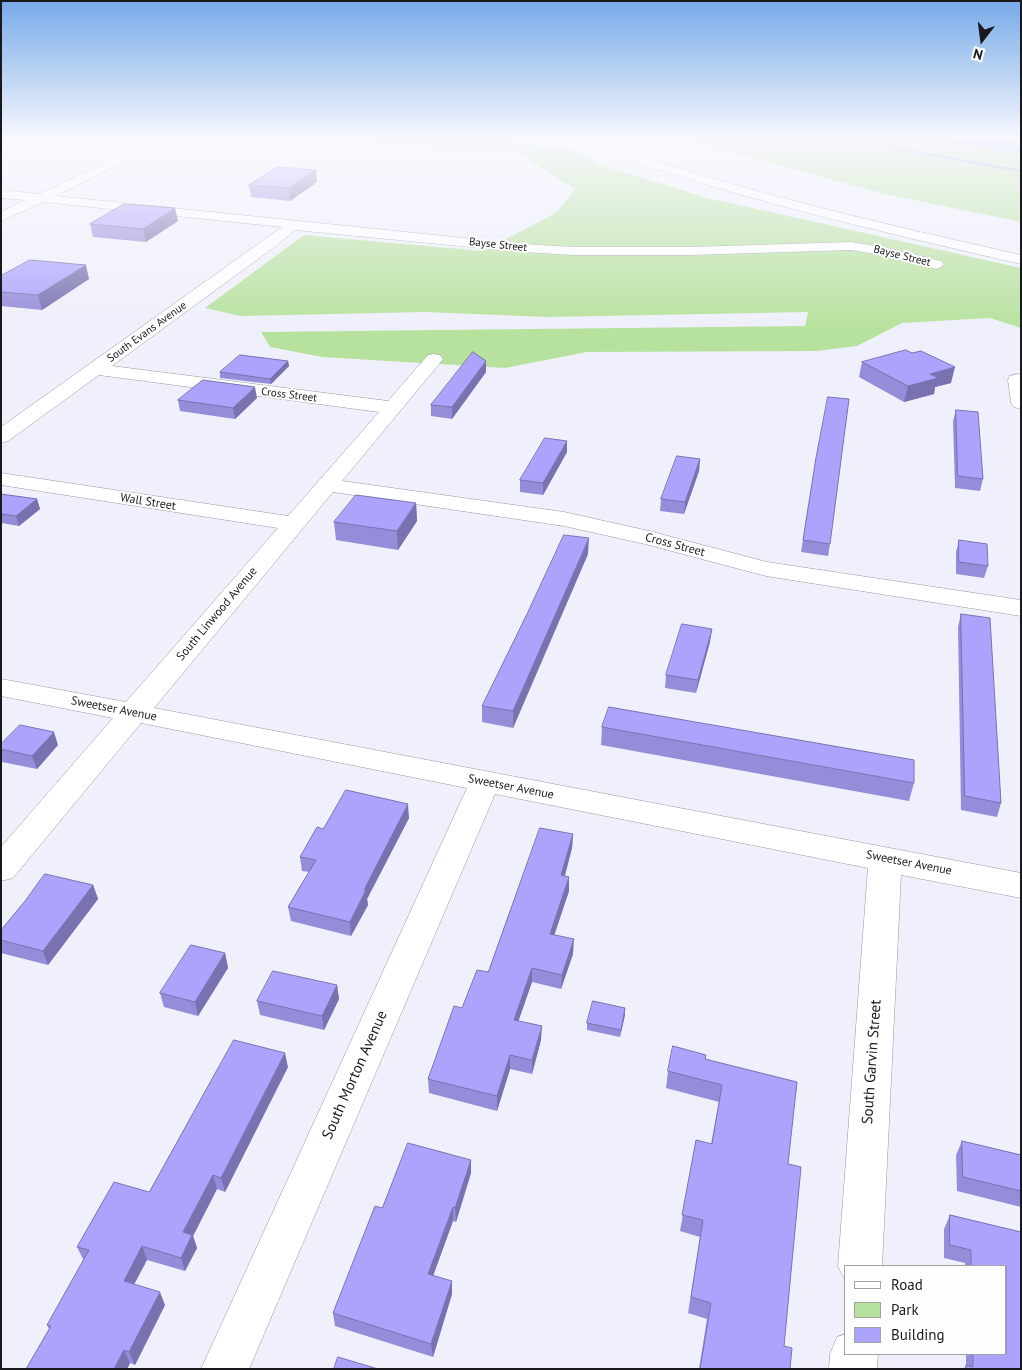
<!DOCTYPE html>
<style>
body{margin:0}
#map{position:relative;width:1022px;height:1370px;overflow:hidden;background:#f0f0fc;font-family:"PT Sans",sans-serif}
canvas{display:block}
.frame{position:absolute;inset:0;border:2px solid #19191d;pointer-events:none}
.legend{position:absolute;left:844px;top:1265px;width:162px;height:90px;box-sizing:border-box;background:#fefefe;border:1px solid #a2a2a4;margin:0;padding:6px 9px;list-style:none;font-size:15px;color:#19191d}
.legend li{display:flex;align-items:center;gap:10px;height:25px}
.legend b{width:25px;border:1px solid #a2a2a4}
.north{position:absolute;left:957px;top:15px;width:50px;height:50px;-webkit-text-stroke:4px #fefefe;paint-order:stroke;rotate:195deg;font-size:14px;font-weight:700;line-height:20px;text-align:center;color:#19191d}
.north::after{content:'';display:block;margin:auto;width:18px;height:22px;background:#19191d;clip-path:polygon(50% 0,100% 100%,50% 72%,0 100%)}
</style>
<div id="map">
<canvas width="1022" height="1370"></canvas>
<div class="frame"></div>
<ul class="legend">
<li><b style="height:6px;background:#fff"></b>Road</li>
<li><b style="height:14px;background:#b7e29d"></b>Park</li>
<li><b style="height:14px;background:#aca4fc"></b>Building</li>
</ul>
<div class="north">N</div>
</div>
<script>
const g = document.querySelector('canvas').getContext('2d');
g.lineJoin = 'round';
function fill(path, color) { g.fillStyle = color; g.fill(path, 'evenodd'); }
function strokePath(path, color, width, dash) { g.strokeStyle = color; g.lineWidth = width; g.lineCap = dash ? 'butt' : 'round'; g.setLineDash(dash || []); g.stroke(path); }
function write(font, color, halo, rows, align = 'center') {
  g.font = font + ' "PT Sans",sans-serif'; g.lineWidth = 4; g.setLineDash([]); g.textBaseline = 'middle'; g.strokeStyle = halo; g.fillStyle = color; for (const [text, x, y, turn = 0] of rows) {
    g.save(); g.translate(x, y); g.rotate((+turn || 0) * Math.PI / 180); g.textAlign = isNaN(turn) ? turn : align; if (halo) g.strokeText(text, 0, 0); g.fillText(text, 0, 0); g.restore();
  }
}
const green = new Path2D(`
 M359,138H447L508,142L571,149L604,166L708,198L1021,268V328L990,318L902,323L857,346L816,351L587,352L505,368L322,357L270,347L261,332L805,326L808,312L548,317L425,312L241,316L205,308L304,235L483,251L556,213L575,189L516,152L379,144Z
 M680,138H922L1021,153V222L885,194Z`);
const water = new Path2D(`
 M922,138H1021V153Z`);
const stream = new Path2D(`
 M860,138L904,149L1021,170V172L904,151L854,138Z`);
const minor = new Path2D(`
 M31,138H81L144,144L156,138H171L56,196L522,244L574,247H691L851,242L882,247L941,261L944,264L941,267L936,269L882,255L851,250L691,255H574L522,252L295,230L277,245L112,366L388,401L428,355L434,354L440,355L443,359L440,363L342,481L564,512L649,531L767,562L1021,600V616L766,576L645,544L564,526L333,492L154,708L1021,873V898L901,875L882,1266H846V1282L838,1266L868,868L495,794L249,1369H201L467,788L141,723L13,878L1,881V847L113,718L1,696V679L126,702L278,528L1,485V473L288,516L379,412L99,375L8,441L1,443V427L282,227L43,202L1,221V212L25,200L1,198V190L39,194L132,150L36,141Z
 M1017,374L1021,375V409L1014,407L1011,403L1008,380L1010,376Z
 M846,1334V1354H878L877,1369H829L830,1354L837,1337Z`);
const highway = new Path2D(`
 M573,138H590C730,189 875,222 1021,255V264C895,235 769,206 647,166C632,162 581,146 573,138Z`);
const wall = new Path2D(`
 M317,182L290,201L251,197L249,185Z
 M178,221L146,242L93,237L90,224Z
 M1,276L89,279L42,310L1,306Z
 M288,361L289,366L271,384L220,378V372Z
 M486,361V372L452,419L431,416V405Z
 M862,362L951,383L935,387L934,394L904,402L859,377Z
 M257,398L235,419L180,411L178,400Z
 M956,410L983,479L980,491L955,488L953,421Z
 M567,452L543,495L520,492V480Z
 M816,458L830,544L828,556L801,552Z
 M700,459L699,471L684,514L660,511L661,499Z
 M1,494L37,499L40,509L19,526L1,523Z
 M416,503L417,521L398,550L336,540L334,522Z
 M959,540L988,566L984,578L956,574V552Z
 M588,554L513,728L482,722V706Z
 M961,614L1001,803L997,817L961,810L958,627Z
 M710,642L696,693L665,688L666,675Z
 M602,727L914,783L909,801L601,745Z
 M1,744L58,745L37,769L2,762L1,760Z
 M409,818L367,899L368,905L351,936L291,921L288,907L309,872L302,871L300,857L323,829Z
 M573,834L572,848L565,876L569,891L554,935L573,954L561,989L532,982L518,1021L541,1040L532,1074L510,1069L497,1111L429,1093L428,1079L462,1008L488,972Z
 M93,885L98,899L48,965L1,953V930Z
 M225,953L228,968L198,1016L164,1007L160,993Z
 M337,985L339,999L324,1030L260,1015L257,1001Z
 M625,1015L620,1037L587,1030V1023Z
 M705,1060L788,1164L784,1346L790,1369H699L707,1319L688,1313L700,1237L680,1231L696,1140L711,1144L719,1102L666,1088L668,1071Z
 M288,1067L225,1192L217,1189L193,1236L197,1248L185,1271L147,1260L134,1284L165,1305L135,1365L130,1363L127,1369H26L49,1329L47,1325L84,1261L77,1247L149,1192Z
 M962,1141L1021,1155V1207L957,1191L956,1155Z
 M471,1160V1173L456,1222L453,1221L433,1276L452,1294L433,1357L335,1326L333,1313L382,1208Z
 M950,1215L1021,1232V1369H964L966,1365V1354H1006V1266H965V1263L944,1258V1229Z`);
const shadedWall = new Path2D(`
 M316,170L317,182L290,201L289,188Z
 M175,208L178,221L146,242L143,229Z
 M86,265L89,279L42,310L38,295Z
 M288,361L289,366L271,384L270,379Z
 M486,361V372L452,419V407Z
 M955,367L951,383L935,387L934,394L904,402L908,386L930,374Z
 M255,387L257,398L235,419L233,408Z
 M567,441V452L543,495V483Z
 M700,459L699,471L684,514L685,502Z
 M37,499L40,509L19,526L16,516Z
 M416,503L417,521L398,550L397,531Z
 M589,538L588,554L513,728V711Z
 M712,629L710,642L696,693L698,680Z
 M54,732L58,745L37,769L32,756Z
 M408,804L409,818L367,899L368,905L351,936L350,922L364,890Z
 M573,834L572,848L561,889V875Z
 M569,877V891L550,948V934Z
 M93,885L98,899L48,965L43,951Z
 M574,939L573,954L561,989L562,975Z
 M225,953L228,968L198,1016L195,1002Z
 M532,968V982L514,1034V1020Z
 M337,985L339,999L324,1030L322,1016Z
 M625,1008V1015L620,1037L621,1030Z
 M542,1026L541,1040L532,1074V1060Z
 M285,1053L288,1067L225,1192L221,1178Z
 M510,1055V1069L497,1111V1096Z
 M471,1160V1173L456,1222L455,1208Z
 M213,1175L217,1189L193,1236L197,1248L185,1271L181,1258L183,1232Z
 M453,1207V1221L429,1287L428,1274Z
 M142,1246L147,1260L129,1294L124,1281Z
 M452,1281V1294L433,1357L431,1344Z
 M160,1292L165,1305L135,1365L129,1352Z
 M124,1350L130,1363L127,1369H114Z`);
const building = new Path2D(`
 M278,167L316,170L289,188L249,185Z
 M124,204L175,208L143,229L90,224Z
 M30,260L86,265L38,295L1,292V276Z
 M906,350L912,353L921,351L955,367L930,374L938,378L908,386L862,362Z
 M473,352L486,361L452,407L431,405Z
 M240,355L288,361L270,379L220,372Z
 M203,380L255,387L233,408L178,400Z
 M828,397L849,399L830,544L803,540L816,458Z
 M956,410L978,412L983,479L958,476Z
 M545,438L567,441L543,483L520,480Z
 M677,456L700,459L685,502L661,499Z
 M1,494L37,499L16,516L1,514Z
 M356,495L416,503L397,531L334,522Z
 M564,535L589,538L513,711L482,706L527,614Z
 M959,540L987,544L988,566L959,562Z
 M961,614L990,618L1001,803L965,796Z
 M682,624L712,629L698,680L666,675Z
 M609,707L914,760V783L602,727Z
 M20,725L54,732L32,756L1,749V744Z
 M346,790L408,804L364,890H366L350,922L288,907L316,860L300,857L317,827L323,829Z
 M540,828L573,834L561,875L569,877L550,934L574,939L562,975L532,968L514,1020L542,1026L532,1060L510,1055L497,1096L428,1079L454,1006L462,1008L477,970L488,972Z
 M45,874L93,885L43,951L1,940V930L25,901Z
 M191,945L225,953L195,1002L160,993Z
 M273,971L337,985L322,1016L257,1001Z
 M593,1001L625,1008L621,1030L587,1023Z
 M234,1040L285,1053L221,1178L213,1175L183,1232L192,1235L181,1258L142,1246L124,1281L160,1292L129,1352L124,1350L114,1369H26L51,1326L47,1325L89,1250L77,1247L114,1182L149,1192Z
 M673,1046L706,1055L705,1059L797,1082L788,1164L801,1167L784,1346L792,1348L790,1369H700L711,1303L691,1297L703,1220L682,1215L696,1140L712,1144L722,1085L668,1071Z
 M962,1141L1021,1155V1191L963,1177Z
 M408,1143L471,1160L455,1208L453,1207L428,1274L452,1281L431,1344L333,1313L375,1206L382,1208Z
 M950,1215L1021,1232V1369H966V1365L973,1367V1354H1006V1266H971V1250L950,1245Z
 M338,1357L378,1369H334Z`);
const farStreetnames = [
 ["Bayse Street",498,245,6],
 ["Bayse Street",902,256,14],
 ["South Evans Avenue",147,332,-36],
 ["Cross Street",289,395,7]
];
const streetNames = [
 ["Wall Street",148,502,9],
 ["Cross Street",675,545,15],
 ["South Linwood Avenue",217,614,-50],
 ["Sweetser Avenue",114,709,11],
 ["Sweetser Avenue",511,787,11],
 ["Sweetser Avenue",909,863,11]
];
const nearStreetnames = [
 ["South Garvin Street",872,1062,-86],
 ["South Morton Avenue",355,1075,-66]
];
fill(green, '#b7e29d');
fill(water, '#6b9ce8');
fill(stream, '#6b9ce8');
strokePath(minor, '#9797a2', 1);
strokePath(highway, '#9797a2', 1);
fill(minor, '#fff');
fill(highway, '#fff');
fill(wall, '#948dd9');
fill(shadedWall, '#7873b0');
fill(building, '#aca4fc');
strokePath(building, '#7873b0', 1);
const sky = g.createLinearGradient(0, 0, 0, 330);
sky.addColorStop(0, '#76aae8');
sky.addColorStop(0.42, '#f8f8fe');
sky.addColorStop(1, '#f8f8fe00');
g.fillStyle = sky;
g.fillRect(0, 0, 1022, 330);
write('11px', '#19191d', '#fefefe', farStreetnames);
write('12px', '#19191d', '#fefefe', streetNames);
write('15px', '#19191d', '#fefefe', nearStreetnames);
</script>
